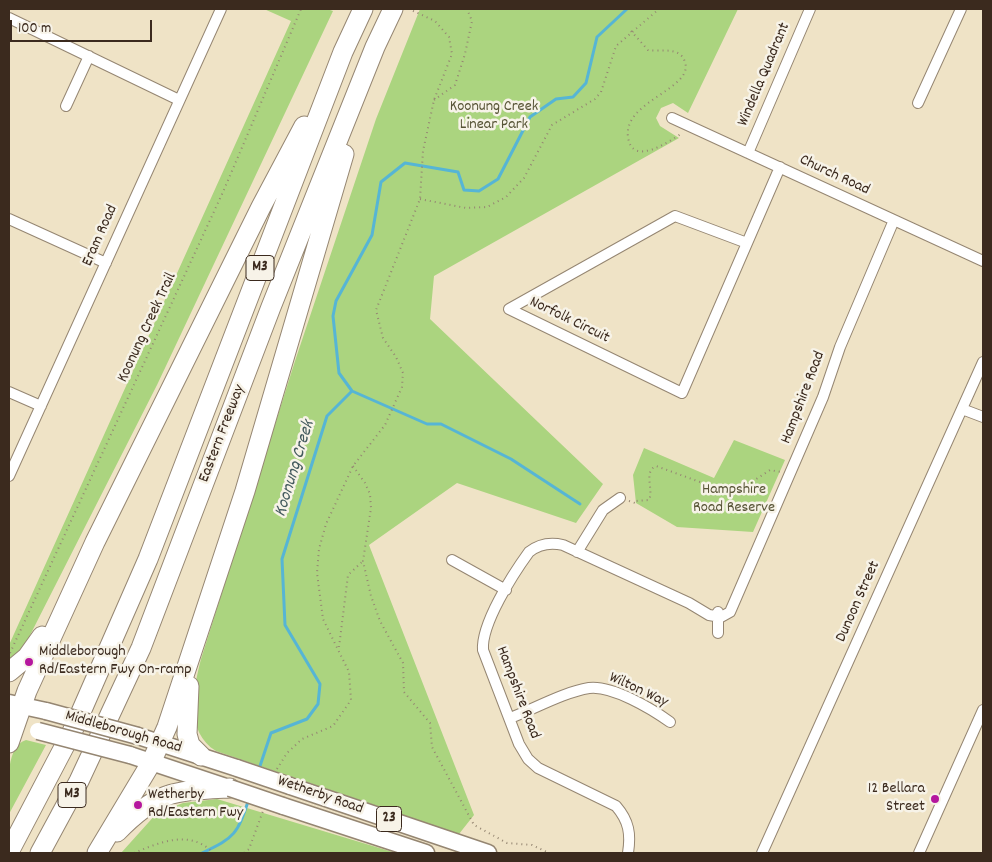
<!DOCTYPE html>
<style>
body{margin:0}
#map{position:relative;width:992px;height:862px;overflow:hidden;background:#efe3c6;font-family:Dekko,sans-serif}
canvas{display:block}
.frame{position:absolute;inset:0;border:10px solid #3b2a1e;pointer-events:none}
.scale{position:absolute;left:10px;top:20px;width:142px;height:22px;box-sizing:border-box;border:2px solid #3b2a1e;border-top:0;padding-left:6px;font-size:15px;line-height:18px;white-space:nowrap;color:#3b2a1e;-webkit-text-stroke:4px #f7f3e8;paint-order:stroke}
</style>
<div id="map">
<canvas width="992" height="862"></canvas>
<div class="frame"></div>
<div class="scale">100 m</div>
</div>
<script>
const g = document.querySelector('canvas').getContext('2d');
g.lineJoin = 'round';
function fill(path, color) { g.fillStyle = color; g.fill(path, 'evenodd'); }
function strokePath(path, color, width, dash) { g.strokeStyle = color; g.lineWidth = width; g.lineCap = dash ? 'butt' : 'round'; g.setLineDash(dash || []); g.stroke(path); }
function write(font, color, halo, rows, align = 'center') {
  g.font = font + ' Dekko,sans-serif'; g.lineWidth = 5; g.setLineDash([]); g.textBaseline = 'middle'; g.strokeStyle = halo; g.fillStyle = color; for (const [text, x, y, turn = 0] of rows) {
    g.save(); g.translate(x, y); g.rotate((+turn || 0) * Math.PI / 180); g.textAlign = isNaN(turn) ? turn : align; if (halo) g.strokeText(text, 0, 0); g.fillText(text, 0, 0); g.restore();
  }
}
const green = new Path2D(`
 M264,9H327L333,11L157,385L21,653L9,663V645L291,21Z
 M420,9H738L688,113L673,103L661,108L656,118L660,126L679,138L434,276L430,319L603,484L576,523L457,483L369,545L474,815L459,834L216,751C185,732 193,690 201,659L295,361L376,119Z
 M734,440L785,460L753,532L677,527L636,503L633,475L644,448L714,478Z
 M26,740L46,745L9,814C9,795 3,747 26,740Z
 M217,799L396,853H121L157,813L183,803Z`);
const stream = new Path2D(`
 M352,391L427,424H441L511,459L580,504
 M259,769L271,733L307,719L318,704L320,684L285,625L282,559L327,416L352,391L339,373L333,316L336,301L372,235L381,182L405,163L458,172L464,190L479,191L498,179L530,117L556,99L573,97L586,83L597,37L627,9
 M202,853C236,837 237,834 249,799`);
const path = new Path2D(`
 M631,31L648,50C661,52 680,46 685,62C694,89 623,101 628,137C632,167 668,142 681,134
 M434,100L455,85L465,54L472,21L467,9
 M420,199L466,208L487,207L506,197L524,178L552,125L595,99L601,92L616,46L659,9
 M353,466L365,483L370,494L371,508L363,561L371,596L380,621L403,663L404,692L430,723L432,747L474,825L507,843L532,845L549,853
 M629,501L635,503V501L649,500C654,489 643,472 656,466L711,486L747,485L770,470L781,472
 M339,647L348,575L363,561
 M10,653L223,192L301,9
 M277,769L287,753L302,739L333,726L351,700L349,672L323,619L317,573L319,549L326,524L353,466L385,425L402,387L403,373L396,357L383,338L376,310L420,199L423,151L434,100L452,54L449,37L435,21L409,9
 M134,853C160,842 191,829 213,853
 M244,853L249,849L263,811`);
const street = new Path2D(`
 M9,18L179,100
 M918,103L961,9
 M66,106L89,56
 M672,118L983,261
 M748,153L810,9
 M9,219L106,263
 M747,243L675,216L509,309L682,393L780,167
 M9,392L41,406
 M962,409L983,417
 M9,476L221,9
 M577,552L603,510L620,498
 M452,560L506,590
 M718,612V633
 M510,718C534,709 564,692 589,688C612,685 652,709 670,722
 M628,853C631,834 629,821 616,806L538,768L528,759L519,744L483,650C481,624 513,574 529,552C539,544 550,542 563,545L689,603L709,615L721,617L730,612L823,397L840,347L894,220
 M762,853L983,362
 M919,853L983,710`);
const primary = new Path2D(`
 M9,703L46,711
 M138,736L237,768
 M130,755L223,786
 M290,786L488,853
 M283,806L426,853`);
const highway = new Path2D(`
 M9,672L27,657L42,636
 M189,686L187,734L190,745L201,756
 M9,743L27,691L95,542L261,207L304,126
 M117,832C158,790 174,791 230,788
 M9,852L74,728L148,559L343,52L363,9
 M40,853L79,781L141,648L271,307L375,47L393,9
 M97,853L151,763L167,727L245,491L344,154`);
const primaryBridge = new Path2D(`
 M46,711L138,736
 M38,731L130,755
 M237,768L290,786
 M230,788L283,806`);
const markers = [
 [29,662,5,"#b5179e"],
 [935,799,5,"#b5179e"],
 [138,805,5,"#b5179e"]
];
const shields = [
 [260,268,28],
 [72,795,28],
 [389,819,25]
];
const shieldNames = [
 ["M3",260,268],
 ["M3",72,795],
 ["23",389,819]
];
const streetNames = [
 ["Windella Quadrant",765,75,-67],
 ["Church Road",834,176,25],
 ["Eram Road",101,236,-66],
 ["Norfolk Circuit",569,321,26],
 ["Koonung Creek Trail",148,328,-65],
 ["Hampshire Road",804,398,-69],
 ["Eastern Freeway",223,434,-69],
 ["Dunoon Street",859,602,-66],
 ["Wilton Way",638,691,25],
 ["Hampshire Road",517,693,69],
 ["Middleborough Road",123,733,16],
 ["Wetherby Road",320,796,19]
];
const parkNames = [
 ["Koonung Creek",494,108],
 ["Linear Park",494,126],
 ["Hampshire",734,491],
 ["Road Reserve",734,509]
];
const poiNames = [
 ["Middleborough",39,653],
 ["Rd/Eastern Fwy On-ramp",39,671],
 ["12 Bellara",925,790,"right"],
 ["Street",925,808,"right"],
 ["Wetherby",148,796],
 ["Rd/Eastern Fwy",148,814]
];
const waterNames = [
 ["Koonung Creek",296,469,-73]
];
fill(green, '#abd47f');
strokePath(stream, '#56b5d5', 3);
strokePath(street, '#958672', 12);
strokePath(primary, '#958672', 19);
strokePath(highway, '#958672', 21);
strokePath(path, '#958672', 2, [1, 4]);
strokePath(street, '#fff', 10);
strokePath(primary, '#fff', 16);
strokePath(highway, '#fff', 19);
strokePath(primaryBridge, '#958672', 19, []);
strokePath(primaryBridge, '#fff', 16);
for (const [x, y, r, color] of markers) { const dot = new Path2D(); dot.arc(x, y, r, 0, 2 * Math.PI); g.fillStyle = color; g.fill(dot); strokePath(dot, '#f7f3e8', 2); }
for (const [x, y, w] of shields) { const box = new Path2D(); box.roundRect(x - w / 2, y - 12.5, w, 25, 4); g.fillStyle = '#f7f3e8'; g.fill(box); strokePath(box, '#3b2a1e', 1); }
write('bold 15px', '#3b2a1e', null, shieldNames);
write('16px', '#3b2a1e', '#f7f3e8', streetNames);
write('16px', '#575436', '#f7f3e8', parkNames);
write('16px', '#3b2a1e', '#f7f3e8', poiNames, 'left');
write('italic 18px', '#445b5e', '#f7f3e8', waterNames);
</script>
